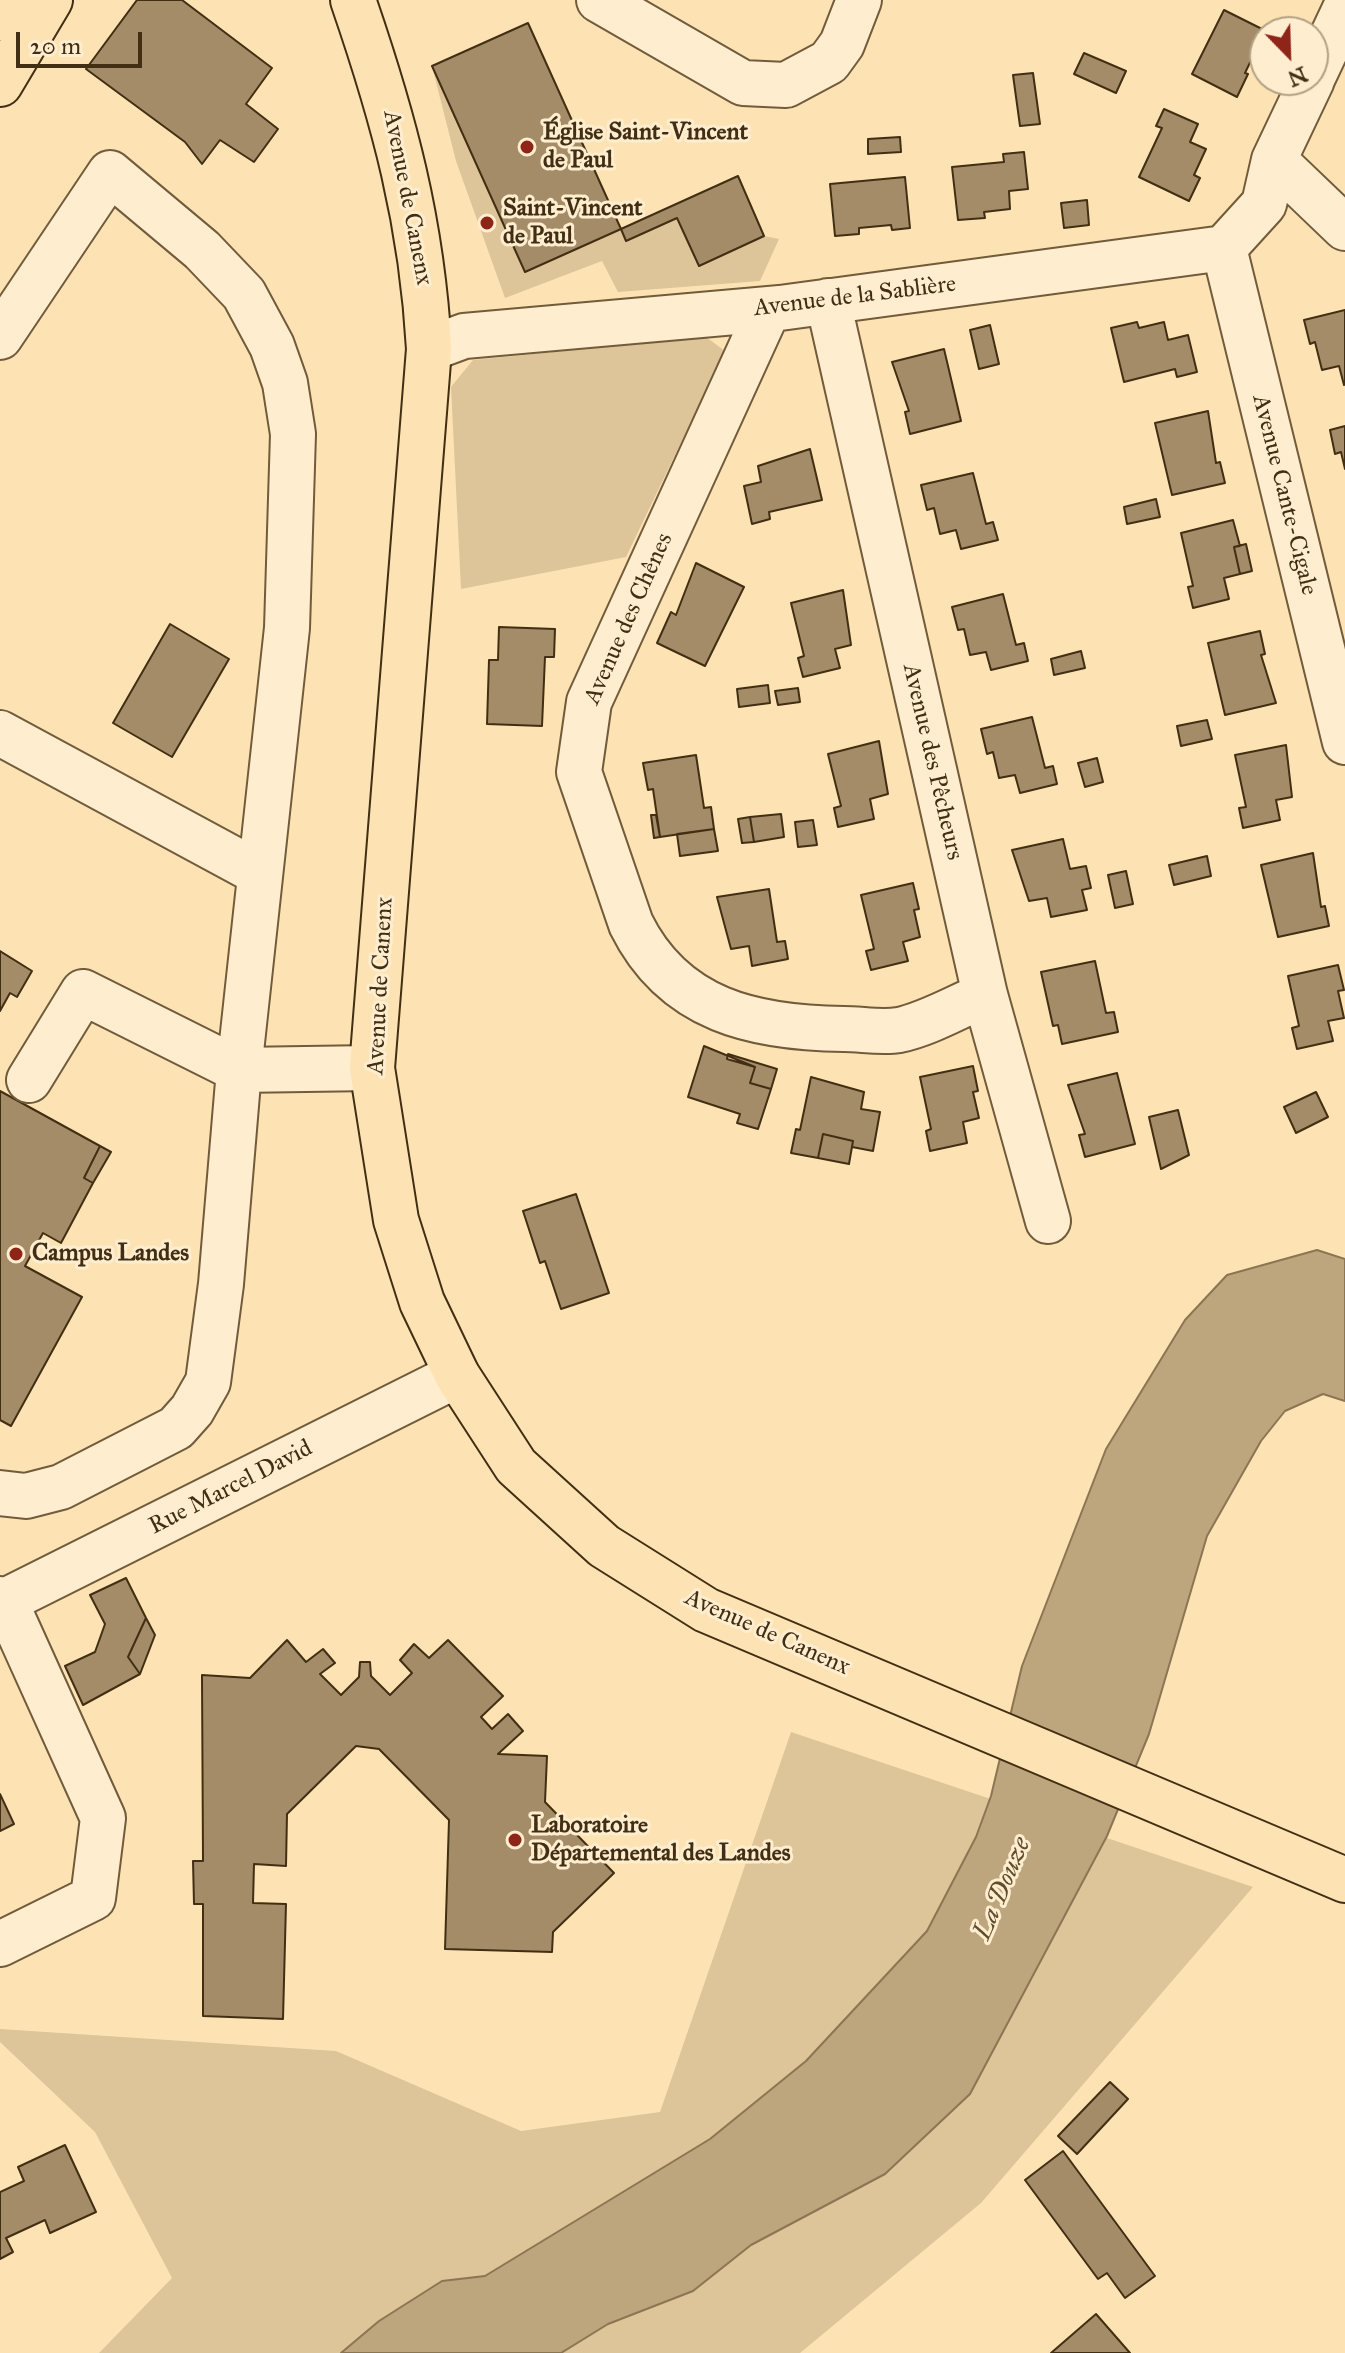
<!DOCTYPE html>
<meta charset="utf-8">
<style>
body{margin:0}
#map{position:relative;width:1345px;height:2353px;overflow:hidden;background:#fde3b4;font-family:"IM FELL Great Primer",serif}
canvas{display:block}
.north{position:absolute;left:1249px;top:16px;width:80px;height:80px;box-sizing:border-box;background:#feedce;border:2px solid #b3a183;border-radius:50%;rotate:157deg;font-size:22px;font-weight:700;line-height:32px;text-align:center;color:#422e13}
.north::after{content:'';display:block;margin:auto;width:28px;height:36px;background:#8f2418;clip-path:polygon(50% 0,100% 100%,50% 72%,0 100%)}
.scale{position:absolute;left:16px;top:32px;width:126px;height:36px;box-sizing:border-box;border:4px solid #422e13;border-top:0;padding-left:10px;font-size:24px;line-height:28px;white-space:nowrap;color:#422e13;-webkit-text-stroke:6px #feedce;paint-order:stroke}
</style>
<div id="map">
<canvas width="1345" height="2353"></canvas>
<div class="north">N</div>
<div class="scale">20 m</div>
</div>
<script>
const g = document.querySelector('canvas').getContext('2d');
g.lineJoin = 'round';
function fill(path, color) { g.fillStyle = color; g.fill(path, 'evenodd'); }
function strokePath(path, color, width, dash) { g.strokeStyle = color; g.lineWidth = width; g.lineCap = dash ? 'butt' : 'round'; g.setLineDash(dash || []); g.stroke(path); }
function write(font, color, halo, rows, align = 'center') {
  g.font = font + ' "IM FELL Great Primer",serif'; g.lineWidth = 6; g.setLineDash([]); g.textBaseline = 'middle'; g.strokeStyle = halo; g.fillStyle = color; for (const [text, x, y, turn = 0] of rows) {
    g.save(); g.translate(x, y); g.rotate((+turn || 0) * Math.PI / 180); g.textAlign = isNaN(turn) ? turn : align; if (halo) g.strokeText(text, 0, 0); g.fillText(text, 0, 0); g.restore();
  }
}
const green = new Path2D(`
 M432,66L525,271L621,229L627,241L677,218L700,266L764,236L779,239L760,281L618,292L602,261L505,298L456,161Z
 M706,337L725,351L626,557L461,589L451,387L473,360Z
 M791,1732L1253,1887L981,2203L800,2353H99L172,2278L95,2132L0,2042V2029L336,2051L521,2131L660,2112Z`);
const water = new Path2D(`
 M1317,1250L1345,1259V1401L1323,1394L1285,1411L1261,1441L1207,1536L1149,1734L1107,1836L970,2094L885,2174L751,2245L693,2291L608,2324L561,2353H341L379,2321L442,2281L485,2276L710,2139L806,2061L927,1931L976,1837L991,1796L1022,1666L1106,1449L1185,1320L1227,1275Z`);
const building = new Path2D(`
 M137,0H182L272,68L246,104L278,129L254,162L220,140L202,164L185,142L86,69Z
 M1224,10L1268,32H1265L1262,50L1257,48L1245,73L1248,74L1237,97L1192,74Z
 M528,23L621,229L525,272L432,66Z
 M1084,53L1126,71L1116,93L1074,74Z
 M1033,73L1040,124L1020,126L1013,75Z
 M1164,109L1198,124L1190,142L1206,149L1194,175L1200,178L1189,201L1139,177L1162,128L1156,126Z
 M900,137L901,152L868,154V139Z
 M1024,152L1028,189L1009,191L1010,209L984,212L985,218L958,220L952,167L1004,162L1003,154Z
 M738,176L764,236L699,266L677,218L626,241L621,229Z
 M905,177L910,228L892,230L891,225L859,228V234L835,236L830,184Z
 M1087,200L1089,225L1064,228L1061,203Z
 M1345,310V384L1344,385L1339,366L1322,370L1315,342L1310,344L1304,320Z
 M1137,322L1139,328L1164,322L1168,340L1188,335L1197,372L1177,377L1175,369L1124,382L1111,328Z
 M990,325L999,364L979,369L970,330Z
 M944,349L961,421L910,434L905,412L909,411L892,362Z
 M1208,411L1216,463L1220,462L1225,483L1172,495L1155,423Z
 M1345,426V469L1341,452L1335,454L1330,430Z
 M810,449L822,500L769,512L770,519L752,524L744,486L761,482L758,466Z
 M973,473L986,524L993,522L998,540L961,549L956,530L940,534L934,508L927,510L921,485Z
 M1156,499L1160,517L1127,524L1124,507Z
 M1233,520L1240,546L1234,547L1240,574L1224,578L1229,599L1193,608L1188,587L1193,586L1181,533Z
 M1246,544L1252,571L1240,574L1234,547Z
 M696,563L744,587L705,666L657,643L671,612L676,615Z
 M843,590L851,645L835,649L840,668L803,677L798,658L804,656L791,603Z
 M1003,594L1016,645L1024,643L1028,661L991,670L986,652L970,655L964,629L958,630L952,607Z
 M170,624L229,659L172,757L113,723Z
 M499,627L555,629L554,657H545L542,726L487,724L489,660H498Z
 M1260,631L1265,654L1261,655L1276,703L1225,715L1208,643Z
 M1081,651L1085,668L1054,675L1051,659Z
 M768,685L770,703L739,707L737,689Z
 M798,688L800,702L778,705L775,691Z
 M1032,717L1045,768L1053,766L1057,784L1020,793L1015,775L999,778L993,752L987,754L981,729Z
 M1207,720L1212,739L1181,746L1177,726Z
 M879,741L888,794L870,799L874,819L838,827L834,808L841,806L828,754Z
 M1286,745L1292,797L1276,800L1280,820L1243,828L1239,808L1246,807L1235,755Z
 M696,755L704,808L711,807L714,829L660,837L653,789L648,790L643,763Z
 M1097,758L1103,782L1085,787L1078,763Z
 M781,814L784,837L754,842L750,817Z
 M651,815H656L660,837L654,838Z
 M750,817L754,842L742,843L738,819Z
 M813,820L817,845L798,847L795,822Z
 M714,829L718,851L680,856L677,834Z
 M1063,839L1070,869L1086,866L1091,888L1082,890L1087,910L1051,917L1047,898L1029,901L1012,850Z
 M1313,853L1321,907L1325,906L1329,926L1278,937L1261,865Z
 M1207,856L1211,876L1174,885L1169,865Z
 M1126,871L1133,904L1115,908L1108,875Z
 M913,883L919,909L914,910L920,937L903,942L908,961L871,970L866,951L874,949L861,895Z
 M769,889L777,942L785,941L788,959L752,966L749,946L731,949L717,897Z
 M0,951L32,971L17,997L10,993L0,1011Z
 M1095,961L1106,1013L1114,1012L1118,1032L1062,1044L1058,1025L1053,1026L1041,972Z
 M1338,965L1344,990L1338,991L1344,1018L1328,1021L1333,1041L1297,1049L1292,1028L1299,1026L1288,976Z
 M704,1046L755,1067L750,1083L771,1089L758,1129L737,1123L740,1114L688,1097Z
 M728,1054L777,1069L771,1089L750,1083L755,1067L727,1059Z
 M973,1066L978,1091L973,1092L979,1118L963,1122L967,1143L930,1151L926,1131L931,1129L920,1077Z
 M1117,1073L1135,1144L1085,1157L1079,1135L1085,1134L1068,1085Z
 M811,1077L864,1092L861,1109L880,1112L873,1151L852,1147L853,1141L823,1134L818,1158L791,1153L796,1129L800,1130Z
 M0,1091L100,1146L84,1178L93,1183L61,1243L43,1233L25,1266L82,1297L11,1426L0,1420Z
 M1316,1092L1328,1117L1296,1133L1284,1107Z
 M1178,1110L1189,1155L1161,1169L1149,1117Z
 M823,1134L853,1141L849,1164L818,1158Z
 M100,1146L111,1152L93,1183L84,1178Z
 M576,1194L609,1293L561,1309L545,1261L540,1263L523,1211Z
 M126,1578L146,1618L128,1657L140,1674L83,1705L65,1666L95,1652L105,1624L90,1595Z
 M146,1618L155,1635L140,1674L128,1657Z
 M287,1640L306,1662L323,1649L335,1663L320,1674L341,1695L359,1677L360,1662H370L371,1676L390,1695L412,1673L400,1660L414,1644L429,1658L448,1640L503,1696L481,1717L492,1729L508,1714L523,1731L498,1754L547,1756L545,1802L614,1873L553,1932L552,1952L445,1949L449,1820L379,1749L356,1746L287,1814L286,1866L254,1864L253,1903L286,1904L283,2019L203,2016V1904H194L193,1861H203L202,1675L250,1678Z
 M0,1794L14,1824L0,1831Z
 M1110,2082L1128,2099L1077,2154L1058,2136Z
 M65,2145L96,2212L50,2233L45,2220L6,2238L13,2252L0,2259V2192L24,2181L18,2167Z
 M1063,2151L1155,2276L1125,2298L1107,2273L1098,2279L1025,2180Z
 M1096,2314L1130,2353H1051Z`);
const minor = new Path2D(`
 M599,0L743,83L786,85L829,62L842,44L859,0
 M1313,77L1345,9
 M1274,160L1345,228
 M1224,248L1345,742
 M828,301L985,995L1048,1221
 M768,310L589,702L579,772L631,924C674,1011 755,1028 844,1029C861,1029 882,1033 899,1030C928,1024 958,1006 985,995
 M0,337L110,173L202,250L244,294L272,346L285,383L293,434L287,628L239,1070L221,1284L208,1382L192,1410L176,1428L61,1487L26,1496L0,1493
 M429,349L464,336L780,308L1224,248L1264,204L1274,160L1312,80
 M0,733L259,873
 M29,1080L83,992L239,1070L372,1068
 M0,1599L5,1601L103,1818L93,1898L0,1944
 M5,1601L457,1375`);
const major = new Path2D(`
 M353,0C394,119 422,222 429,349L372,1068L396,1220L422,1302L457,1375L516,1466L604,1546L706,1610L1345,1880
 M0,18L10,0
 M0,84L50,0`);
const markers = [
 [527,147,8,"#8f2418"],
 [487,223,8,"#8f2418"],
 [16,1254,8,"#8f2418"],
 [515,1840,8,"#8f2418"]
];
const poiNames = [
 ["Église Saint-Vincent",543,133],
 ["de Paul",543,161],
 ["Saint-Vincent",503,209],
 ["de Paul",503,237],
 ["Campus Landes",32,1254],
 ["Laboratoire",531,1826],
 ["Départemental des Landes",531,1854]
];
const streetNames = [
 ["Avenue de Canenx",407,198,79],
 ["Avenue de la Sablière",855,297,-7],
 ["Avenue Cante-Cigale",1284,495,76],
 ["Avenue des Chênes",629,619,-66],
 ["Avenue des Pêcheurs",932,762,77],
 ["Avenue de Canenx",381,986,-87],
 ["Rue Marcel David",231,1488,-27],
 ["Avenue de Canenx",767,1633,24]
];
const waterNames = [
 ["La Douze",1003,1889,-67]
];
fill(green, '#ddc499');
fill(water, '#bda57d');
strokePath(water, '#8c7553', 2);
fill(building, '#a38c67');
strokePath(building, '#422e13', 2);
strokePath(minor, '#715b3b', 48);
strokePath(major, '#422e13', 48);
strokePath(minor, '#feedce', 44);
strokePath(major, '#fde3b4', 44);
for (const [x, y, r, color] of markers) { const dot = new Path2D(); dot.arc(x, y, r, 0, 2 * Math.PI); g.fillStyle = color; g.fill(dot); strokePath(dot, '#feedce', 3); }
write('bold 24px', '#422e13', '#feedce', poiNames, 'left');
write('24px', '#422e13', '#feedce', streetNames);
write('italic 26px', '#614c2e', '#feedce', waterNames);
</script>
